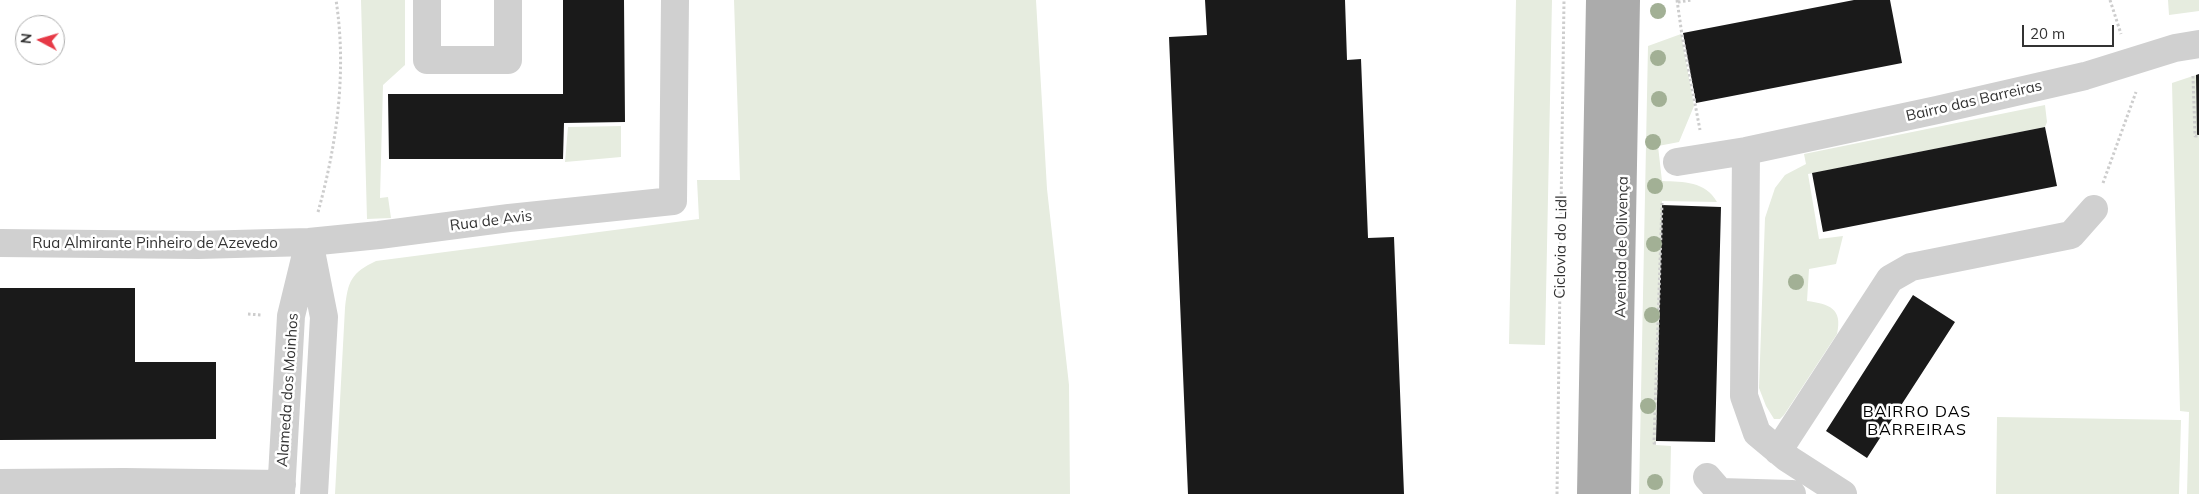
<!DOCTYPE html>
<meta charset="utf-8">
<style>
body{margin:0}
#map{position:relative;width:2199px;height:494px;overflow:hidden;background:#fff;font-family:Mulish,sans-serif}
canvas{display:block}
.north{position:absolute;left:15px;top:15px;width:50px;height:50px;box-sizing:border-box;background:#fff;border:1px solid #adadad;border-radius:50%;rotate:276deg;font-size:14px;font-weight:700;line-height:20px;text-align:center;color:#333}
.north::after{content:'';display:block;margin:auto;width:18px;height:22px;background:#e63946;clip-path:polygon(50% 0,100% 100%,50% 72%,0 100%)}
.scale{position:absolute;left:2022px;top:25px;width:92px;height:22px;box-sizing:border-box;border:2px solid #333;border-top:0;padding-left:6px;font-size:15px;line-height:18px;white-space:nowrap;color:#333;-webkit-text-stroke:4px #fff;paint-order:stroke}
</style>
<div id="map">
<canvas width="2199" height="494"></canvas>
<div class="north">N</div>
<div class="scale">20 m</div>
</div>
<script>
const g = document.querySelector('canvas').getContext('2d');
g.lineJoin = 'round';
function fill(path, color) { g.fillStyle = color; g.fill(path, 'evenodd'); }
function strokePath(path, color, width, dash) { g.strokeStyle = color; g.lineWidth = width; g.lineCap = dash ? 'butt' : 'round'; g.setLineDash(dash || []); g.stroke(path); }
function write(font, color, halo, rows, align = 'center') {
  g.font = font + ' Mulish,sans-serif'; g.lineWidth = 5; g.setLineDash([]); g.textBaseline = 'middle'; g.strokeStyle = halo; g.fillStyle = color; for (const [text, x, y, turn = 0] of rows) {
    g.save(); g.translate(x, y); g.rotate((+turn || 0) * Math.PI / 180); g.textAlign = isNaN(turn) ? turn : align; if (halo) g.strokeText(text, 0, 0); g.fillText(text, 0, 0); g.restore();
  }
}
const green = new Path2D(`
 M361,0H405V65L383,85L380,198L388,197L391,218L367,219Z
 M734,0H1036L1047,189L1069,385L1070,494H335L345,308C348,281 351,273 376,261L699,219L697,180H740Z
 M1516,0H1552L1545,345L1509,344Z
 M2168,0H2199V11L2169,15Z
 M1681,34L1694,106L1679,142L1658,146L1662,181C1684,182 1705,181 1717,202L1662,201L1656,445L1671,446L1670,494H1639L1648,46Z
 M2196,75L2197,132L2199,133V494H2187L2189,412L2180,411L2172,83Z
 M2045,105L2047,122L2045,127L1808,174L1819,239L1843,236L1836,264L1809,269L1807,301C1829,304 1843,308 1837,334L1784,415L1780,419H1774L1766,406L1759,388L1765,218L1775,188L1785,175L1806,164L1804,154Z
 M621,126V157L565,162L568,127Z
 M1997,417L2181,420L2179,494H1996Z`);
const building = new Path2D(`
 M563,0H624L625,122L564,123L563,159H389L388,94H563Z
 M1205,0H1345L1347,60L1361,59L1368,238L1394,237L1404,494H1188L1169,37L1207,35Z
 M1854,0H1890L1902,63L1696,103L1683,33Z
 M2199,74V135H2197L2196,75Z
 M2045,127L2057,186L1823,232L1812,173Z
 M1662,205L1721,207L1715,442L1656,441Z
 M0,288H135V362H216V439L0,440Z
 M1913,295L1955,322L1867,458L1826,431Z`);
const path = new Path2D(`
 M1677,0L1682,35L1700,130
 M2110,0L2121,34
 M1678,2L1692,0
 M2193,76L2195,136H2199
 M2103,183L2136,92
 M318,212C337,144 347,71 336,0
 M248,314L261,315
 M1656,443H1654L1662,203
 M1557,494L1564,0`);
const minor = new Path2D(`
 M427,0V60H508V0
 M1746,151L1744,396L1757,433L1787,458L1843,494
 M1677,162L1746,151L1937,110L2085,76L2175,48L2199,44
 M0,243L198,245L309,242L379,235L509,218L673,201L675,0
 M311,251L324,317L314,494
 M1778,451L1890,279L1911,267L2071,235L2094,209
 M1707,477L1720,492L1792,494
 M0,483L124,482L282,484
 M281,494L291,316L309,242`);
const primary = new Path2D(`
 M1591,494L1600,0
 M1617,494L1626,0`);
const trees = [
 [1658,11],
 [1658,58],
 [1659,99],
 [1653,142],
 [1655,186],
 [1654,244],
 [1796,282],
 [1652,315],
 [1648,406],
 [1655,482]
];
const streetNames = [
 ["Bairro das Barreiras",1974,101,-13],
 ["Rua de Avis",491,221,-7],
 ["Rua Almirante Pinheiro de Azevedo",155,243],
 ["Ciclovia do Lidl",1561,247,-89],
 ["Avenida de Olivença",1622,247,-89],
 ["Alameda dos Moinhos",288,390,-86]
];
const neighbourhoodNames = [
 ["BAIRRO DAS",1917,412],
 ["BARREIRAS",1917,430]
];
fill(green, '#e6ecdf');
fill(building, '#1a1a1a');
strokePath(path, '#cdcdcd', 3, [2.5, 2.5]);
strokePath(minor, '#d0d0d0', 28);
strokePath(primary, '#ababab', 28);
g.fillStyle = '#a2b095';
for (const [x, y] of trees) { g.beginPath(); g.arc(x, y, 8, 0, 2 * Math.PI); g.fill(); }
write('15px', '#333', '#fff', streetNames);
g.letterSpacing = '1px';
write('16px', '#000', '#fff', neighbourhoodNames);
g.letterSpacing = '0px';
</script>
